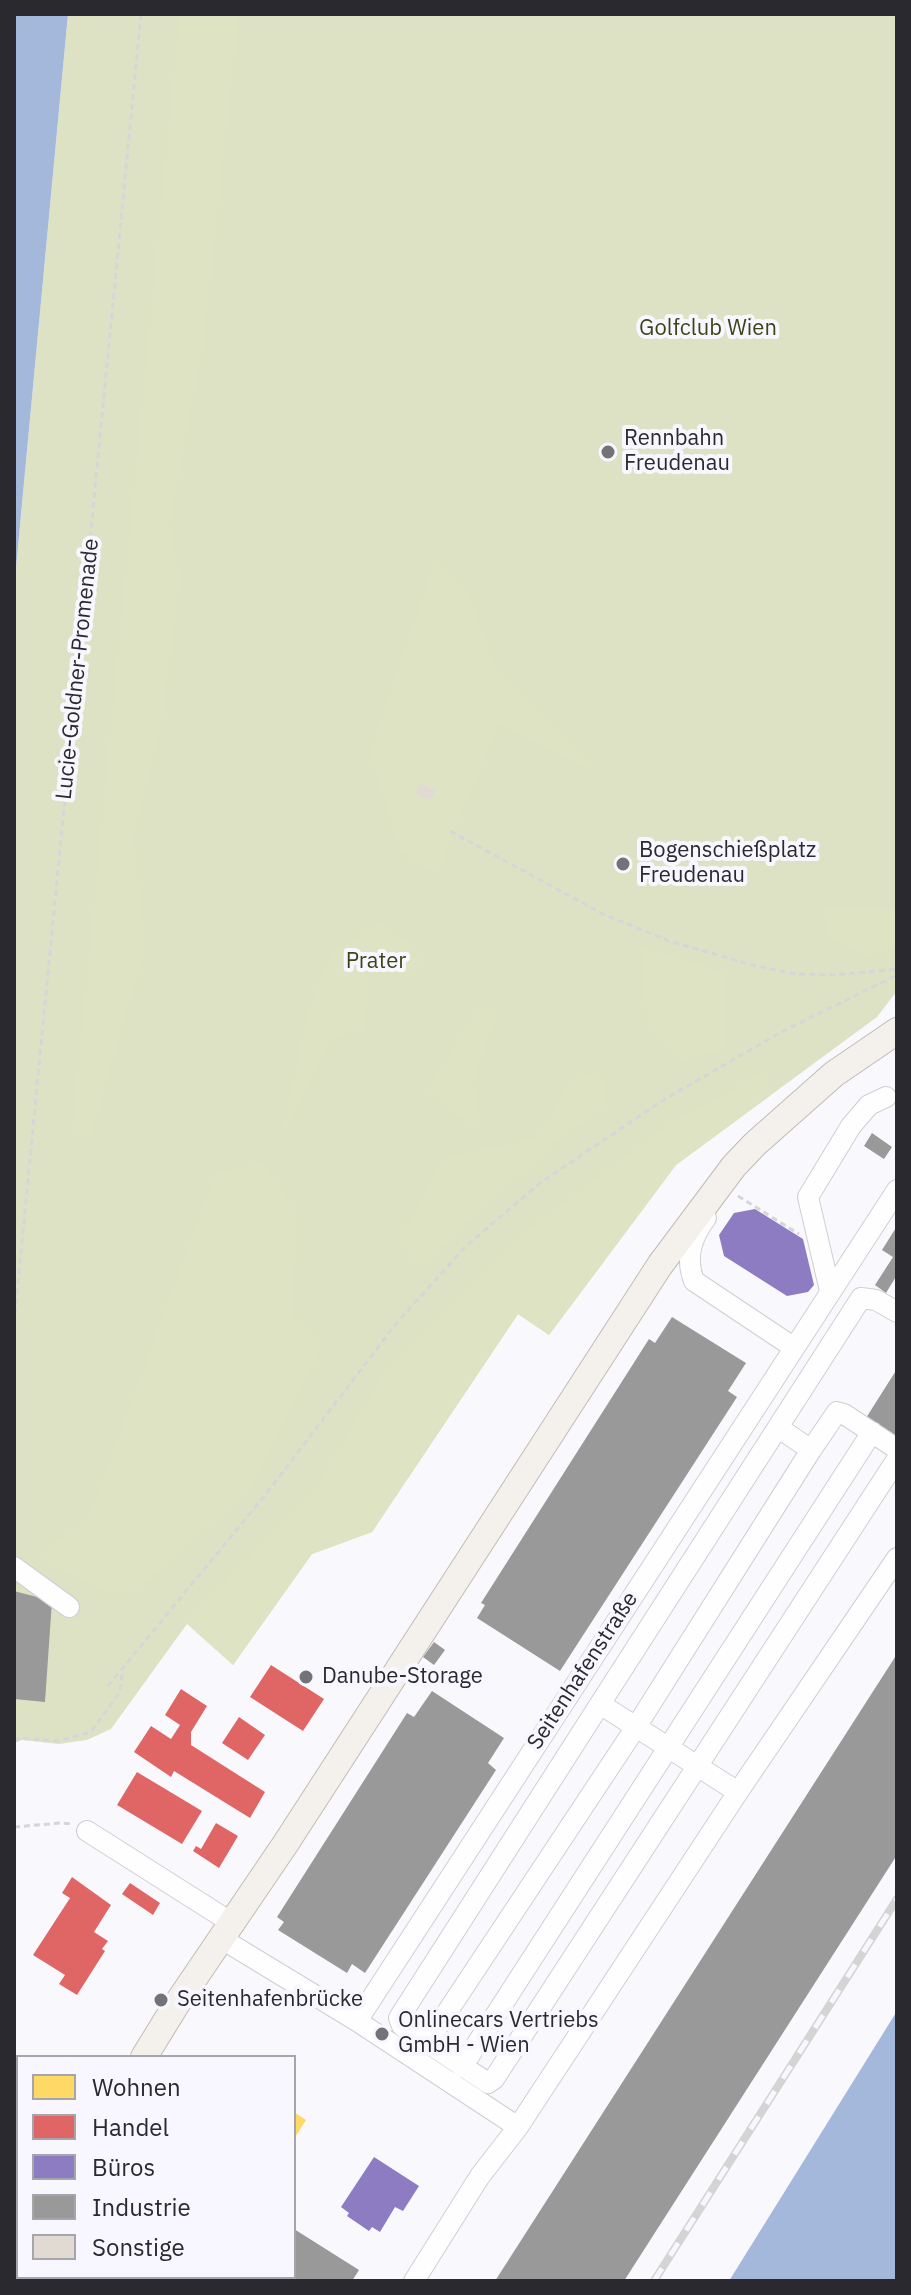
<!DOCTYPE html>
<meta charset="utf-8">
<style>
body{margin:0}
#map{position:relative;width:911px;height:2295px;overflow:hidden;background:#f9f9fd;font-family:"IBM Plex Sans",sans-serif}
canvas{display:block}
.frame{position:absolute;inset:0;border:16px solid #2b2930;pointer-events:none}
.legend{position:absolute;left:16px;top:2055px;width:280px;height:224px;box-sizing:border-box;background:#f8f7ff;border:2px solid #a6a5ac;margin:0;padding:10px 14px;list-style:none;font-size:24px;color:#2b2930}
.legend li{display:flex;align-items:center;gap:16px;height:40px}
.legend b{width:40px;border:2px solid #a6a5ac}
</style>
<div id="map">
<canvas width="911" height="2295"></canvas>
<div class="frame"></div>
<ul class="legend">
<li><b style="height:22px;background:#ffd966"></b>Wohnen</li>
<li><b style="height:22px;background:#e06666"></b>Handel</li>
<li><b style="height:22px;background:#8e7cc3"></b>Büros</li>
<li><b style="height:22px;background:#999"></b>Industrie</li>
<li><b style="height:22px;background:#e1dad2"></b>Sonstige</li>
</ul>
</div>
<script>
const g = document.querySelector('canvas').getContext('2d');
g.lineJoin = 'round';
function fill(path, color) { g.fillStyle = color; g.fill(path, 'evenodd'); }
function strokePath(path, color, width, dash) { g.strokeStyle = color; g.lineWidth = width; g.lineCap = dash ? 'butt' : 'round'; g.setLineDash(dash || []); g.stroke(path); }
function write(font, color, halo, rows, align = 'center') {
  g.font = font + ' "IBM Plex Sans",sans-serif'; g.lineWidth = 8; g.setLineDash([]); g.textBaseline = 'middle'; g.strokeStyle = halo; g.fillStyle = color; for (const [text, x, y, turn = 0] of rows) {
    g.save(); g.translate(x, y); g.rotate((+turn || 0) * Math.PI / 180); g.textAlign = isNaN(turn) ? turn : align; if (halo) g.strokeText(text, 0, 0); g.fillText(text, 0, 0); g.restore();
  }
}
const green = new Path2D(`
 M68,14H897V991L877,1017L676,1165L549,1335L518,1314L372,1532L312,1554L233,1665L187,1624L111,1729L87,1740L59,1744L22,1740L14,1743V589Z`);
const forest = new Path2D(`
 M180,14H238L203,344L169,523L180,575L161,724L133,840L145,947L91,1135L72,1137Z
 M436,560L468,590L495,668L597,771L500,723L449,842L439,875L401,851L370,753Z
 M822,908H897V948L868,956L829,935Z
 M381,924L427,956L406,978L384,955L368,970L365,1030L333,1036L282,1138L309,1010L332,952Z
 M642,948L725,973L723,1049L683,1060L648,1028Z
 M500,1004L473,1082L481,1132L427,1091L476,1012Z
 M601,1072L606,1106L559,1138L419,1267L398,1242L445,1157L537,1139L571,1080Z
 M762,1074L771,1095L676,1165L549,1335L518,1314L372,1532L312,1554L233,1665L187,1623L317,1487L389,1366L528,1230L671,1123Z
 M264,1164L298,1216L290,1314L322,1348L253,1485L137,1590L106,1593L40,1555L89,1518L216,1173Z`);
const water = new Path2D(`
 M14,14H68L14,589Z
 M897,2011V2281H729Z`);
const homes = new Path2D(`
 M294,2112L306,2120L294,2139Z`);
const shops = new Path2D(`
 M271,1665L324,1699L303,1731L250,1697Z
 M181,1689L207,1706L191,1732V1745L265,1792L250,1818L174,1771L171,1777L134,1752L151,1726L171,1739L180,1725L165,1715Z
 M239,1717L265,1735L248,1760L222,1743Z
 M137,1772L202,1811L182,1844L117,1805Z
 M216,1823L238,1836L219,1868L193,1851L196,1846L201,1849Z
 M72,1877L111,1905L94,1932L108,1941L102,1949L105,1951L77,1995L59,1984L65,1975L33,1955L70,1898L62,1893Z
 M130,1883L160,1903L153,1915L122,1894Z`);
const offices = new Path2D(`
 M755,1209L803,1239L814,1285L808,1292L787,1296L724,1256L719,1235L734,1213Z
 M374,2157L419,2186L403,2211L395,2207L380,2232L372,2227L369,2231L347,2216L349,2213L341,2207Z`);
const industry = new Path2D(`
 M872,1133L892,1147L884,1159L864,1146Z
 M897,1226V1275L886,1293L875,1285L893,1257L882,1250Z
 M672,1317L746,1363L728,1391L737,1397L560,1671L477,1618L485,1605L481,1603L649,1339L655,1343Z
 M897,1369V1438L866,1418Z
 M14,1591L52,1601L45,1702L14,1699Z
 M434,1642L445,1650L434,1665L423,1657Z
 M897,1654V1855L624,2281H495Z
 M432,1691L504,1738L488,1763L496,1770L365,1973L352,1964L347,1973L278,1930L284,1922L277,1917L407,1713L414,1717Z
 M294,2229L359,2270L352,2281H267L261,2277H294Z`);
const building = new Path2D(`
 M420,784L435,790L431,800L416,794Z`);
const path = new Path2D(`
 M450,831L603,914L669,941L756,966L796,974L835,975L897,969
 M738,1196L799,1234
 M14,1324L141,14
 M108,1686L266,1494L395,1325L465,1247L540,1183L665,1099L783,1031L897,975
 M14,1741L22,1738L58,1741L91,1732L120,1692L123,1667
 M14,1827L60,1823L73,1824
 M14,2096L18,2099`);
const minor = new Path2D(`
 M706,1218C691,1238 685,1258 694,1281L793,1347
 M830,1291L808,1197L851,1126L869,1105L886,1097
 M779,1428L811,1450L837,1412L844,1414L897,1449
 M14,1567L69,1607
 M600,1704L399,2018L402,2026L488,2083L494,2079L897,1459
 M738,1792L600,1704L861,1298L876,1300L897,1312
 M87,1831L232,1923
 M222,1939L357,2021L897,1190
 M357,2021L518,2127
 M426,2044L636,1727L811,1450
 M462,2067L872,1432
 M414,2281L480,2176L518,2127L738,1792L897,1558`);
const major = new Path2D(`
 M144,2057L176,2005L286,1843L660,1265L734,1166L755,1144L834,1074L897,1031
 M107,2277L108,2281`);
const rail = new Path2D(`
 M654,2281L897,1899`);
const markers = [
 [608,452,8,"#737278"],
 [623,864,8,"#737278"],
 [306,1677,8,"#737278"],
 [161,2000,8,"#737278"],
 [382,2034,8,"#737278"]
];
const parkNames = [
 ["Golfclub Wien",708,329],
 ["Prater",376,962]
];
const poiNames = [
 ["Rennbahn",624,439],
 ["Freudenau",624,464],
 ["Bogenschießplatz",639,851],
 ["Freudenau",639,876],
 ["Danube-Storage",322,1677],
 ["Seitenhafenbrücke",177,2000],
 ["Onlinecars Vertriebs",398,2021],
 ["GmbH - Wien",398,2046]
];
const streetNames = [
 ["Lucie-Goldner-Promenade",78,669,-84],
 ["Seitenhafenstraße",583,1671,-57]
];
fill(green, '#dee2c5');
fill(forest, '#dee3c3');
fill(water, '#a4b8dc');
fill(homes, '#ffd966');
fill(shops, '#e06666');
fill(offices, '#8e7cc3');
fill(industry, '#999');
fill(building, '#e1dad2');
strokePath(minor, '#cfced3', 22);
strokePath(major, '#c2bab6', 28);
strokePath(path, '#d6d6d8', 3, [6, 4]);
strokePath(minor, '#fefeff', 20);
strokePath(major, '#f4f0ec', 26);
strokePath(rail, '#d4d4d5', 8);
strokePath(rail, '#f8f7ff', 5, [15]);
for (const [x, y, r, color] of markers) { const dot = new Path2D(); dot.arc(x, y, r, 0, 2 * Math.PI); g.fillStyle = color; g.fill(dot); strokePath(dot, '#f8f7ff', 3); }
write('22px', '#3e4316', '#f8f7ff', parkNames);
write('22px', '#2b2930', '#f8f7ff', poiNames, 'left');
write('22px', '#2b2930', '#f8f7ff', streetNames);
</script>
